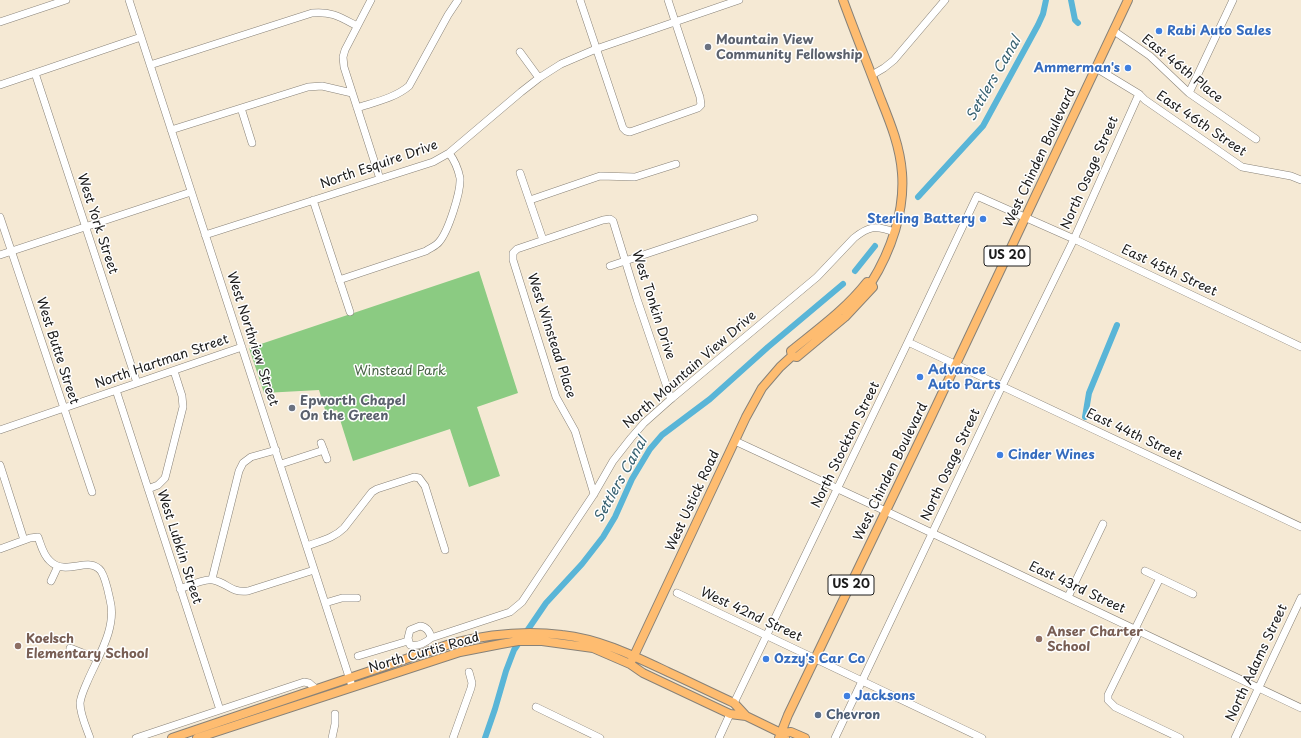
<!DOCTYPE html>
<style>
body{margin:0}
canvas{display:block;background:#f5e9d4}
</style>
<canvas width="1301" height="738"></canvas>
<script>
const g = document.querySelector('canvas').getContext('2d');
g.lineJoin = 'round';
function fill(path, color) { g.fillStyle = color; g.fill(path, 'evenodd'); }
function strokePath(path, color, width, dash) { g.strokeStyle = color; g.lineWidth = width; g.lineCap = dash ? 'butt' : 'round'; g.setLineDash(dash || []); g.stroke(path); }
function write(font, color, halo, rows, align = 'center') {
  g.font = font + ' "Playpen Sans",sans-serif'; g.lineWidth = 3; g.setLineDash([]); g.textBaseline = 'middle'; g.strokeStyle = halo; g.fillStyle = color; for (const [text, x, y, turn = 0] of rows) {
    g.save(); g.translate(x, y); g.rotate((+turn || 0) * Math.PI / 180); g.textAlign = isNaN(turn) ? turn : align; if (halo) g.strokeText(text, 0, 0); g.fillText(text, 0, 0); g.restore();
  }
}
const green = new Path2D(`
 M479,271L518,393L477,407L500,476L469,487L450,429L353,461L337,410L326,413L319,390L264,393L249,348Z`);
const canal = new Path2D(`
 M1071,0L1075,20L1078,23
 M918,197L983,126L1038,25L1043,14L1046,0
 M855,271L875,246
 M1085,417L1089,393L1117,325
 M485,738L495,709L506,671L514,650L546,603L582,564L603,537L615,517L632,479L650,449L662,435L710,399L768,347L843,284`);
const minor = new Path2D(`
 M129,0L352,686
 M371,0L345,50L343,57L344,67L380,179
 M580,0L623,128L626,131L630,132L698,108L701,105L700,97L668,0
 M0,22L66,0
 M1114,31L1150,56L1189,93L1256,139
 M520,52L539,78
 M150,65L312,13C331,11 340,17 357,26
 M1096,68L1139,94L1145,100L1242,167L1291,176L1301,180
 M35,73L137,383
 M872,75L884,68L894,60L945,0
 M0,85L141,37
 M1189,93L1233,0
 M241,108L252,143
 M357,108C375,102 395,98 409,86L448,15L458,0
 M171,130L308,87L322,86L352,93
 M520,173L543,240
 M313,200L350,312
 M530,200L600,176L635,177L676,164
 M0,217L92,492
 M205,235L433,162L449,153L521,92L539,78L561,64L596,49L739,0
 M0,255L191,192
 M610,266L754,218
 M339,280L426,251C430,248 436,246 439,242C448,232 461,192 460,178C458,168 455,161 449,153
 M908,342L1301,527
 M116,390L220,710
 M0,430L242,347
 M735,441L877,507L1301,708
 M321,443L327,459
 M281,464L324,450
 M0,465L24,540
 M148,489L158,485L165,478L183,407L182,396L174,371
 M594,494L575,431L556,397L513,260V253L517,249L603,220L610,219L613,221L637,299L671,399
 M307,546C320,541 334,538 344,528L372,492L377,489L414,477L419,478L425,486L445,550
 M0,549L30,538L38,537C41,545 43,555 50,561C66,577 89,555 101,571C106,579 108,591 110,600C117,627 99,655 88,680C85,687 81,695 80,703C80,714 86,727 90,738
 M1145,571L1193,594
 M1160,578L1135,629L1137,636L1108,695V700L1115,707L1180,738
 M212,579L239,471L243,463L251,457L276,450
 M51,581L58,566
 M180,589C188,586 205,578 213,580C228,583 230,593 248,591L314,570
 M677,593L982,738
 M1068,597L1103,524
 M325,603L342,598H357
 M420,626C427,627 430,632 431,638C425,643 418,647 410,645L408,638L410,630Z
 M431,638L510,612L522,602L594,494L613,461L631,438L644,423L671,399L817,277L854,238C869,226 876,225 894,232
 M70,648L98,659
 M358,656L408,641
 M734,703L908,342L977,196L1074,239L1301,347
 M536,707L600,738
 M136,738L304,682L309,683L316,689
 M332,738L335,724V714
 M453,738L471,688L472,683L469,672
 M719,738L730,714
 M835,738L1002,386L1074,239L1139,94
 M1235,738L1301,598`);
const major = new Path2D(`
 M792,356L797,357L845,317L873,287L871,283C891,251 905,211 902,173C900,146 890,122 880,97C868,65 855,33 843,0
 M632,660L746,417L762,388L780,367L792,356L791,351C818,329 846,309 867,282L871,283
 M781,733L791,732L805,738
 M172,738L453,643C489,634 525,630 562,635C600,639 634,656 668,672C690,682 712,693 734,703L746,716
 M197,738L460,652L501,644L518,641H542L593,648L630,664L643,673L730,714L746,716L781,733L785,738
 M779,738L788,715L931,417L1128,0`);
const markers = [
 [1159,31,4,"#3f7fe0"],
 [708,47,4,"#6b7280"],
 [1128,68,4,"#3f7fe0"],
 [983,219,4,"#3f7fe0"],
 [920,377,4,"#3f7fe0"],
 [292,408,4,"#6b7280"],
 [1000,455,4,"#3f7fe0"],
 [1039,639,4,"#8d6e63"],
 [18,646,4,"#8d6e63"],
 [766,659,4,"#3f7fe0"],
 [847,696,4,"#3f7fe0"],
 [818,715,4,"#5c6f8a"]
];
const shields = [
 [1007,256,46],
 [851,585,46]
];
const shieldNames = [
 ["US 20",1007,256],
 ["US 20",851,585]
];
const shopNames = [
 ["Rabi Auto Sales",1167,31],
 ["Ammerman's",1120,68,"right"],
 ["Sterling Battery",975,219,"right"],
 ["Advance",928,370],
 ["Auto Parts",928,385],
 ["Cinder Wines",1008,455],
 ["Ozzy's Car Co",774,659],
 ["Jacksons",855,696]
];
const worshipNames = [
 ["Mountain View",716,40],
 ["Community Fellowship",716,55],
 ["Epworth Chapel",300,401],
 ["On the Green",300,416]
];
const streetNames = [
 ["East 46th Place",1182,69,39],
 ["East 46th Street",1201,124,34],
 ["West Chinden Boulevard",1040,158,-65],
 ["North Esquire Drive",379,165,-19],
 ["North Osage Street",1090,173,-66],
 ["West York Street",97,224,72],
 ["East 45th Street",1169,271,25],
 ["West Tonkin Drive",653,305,72],
 ["West Winstead Place",551,336,72],
 ["West Northview Street",252,339,72],
 ["West Butte Street",57,351,72],
 ["North Hartman Street",162,362,-19],
 ["North Mountain View Drive",690,370,-41],
 ["East 44th Street",1134,435,25],
 ["North Stockton Street",846,445,-64],
 ["North Osage Street",951,465,-65],
 ["West Chinden Boulevard",891,472,-64],
 ["West Ustick Road",693,501,-65],
 ["West Lubkin Street",179,547,72],
 ["East 43rd Street",1077,588,25],
 ["West 42nd Street",751,615,25],
 ["North Curtis Road",424,653,-16],
 ["North Adams Street",1257,663,-65]
];
const parkNames = [
 ["Winstead Park",400,371]
];
const educationNames = [
 ["Anser Charter",1047,632],
 ["School",1047,647],
 ["Koelsch",26,639],
 ["Elementary School",26,654]
];
const serviceNames = [
 ["Chevron",826,715]
];
const waterNames = [
 ["Settlers Canal",994,79,-60],
 ["Settlers Canal",621,480,-61]
];
fill(green, '#8bcb82');
strokePath(canal, '#59b5d7', 6);
strokePath(minor, '#888278', 8);
strokePath(major, '#888278', 10);
strokePath(minor, '#fff', 7);
strokePath(major, '#febc70', 8);
for (const [x, y, r, color] of markers) { const dot = new Path2D(); dot.arc(x, y, r, 0, 2 * Math.PI); g.fillStyle = color; g.fill(dot); strokePath(dot, '#fff', 1.5); }
for (const [x, y, w] of shields) { const box = new Path2D(); box.roundRect(x - w / 2, y - 10, w, 20, 3); g.fillStyle = '#fff'; g.fill(box); strokePath(box, '#1c1c1c', 1); }
write('bold 12px', '#1c1c1c', null, shieldNames);
write('bold 13px', '#366cbe', '#fff', shopNames, 'left');
write('bold 13px', '#5b616d', '#fff', worshipNames, 'left');
write('13px', '#1c1c1c', '#fff', streetNames);
write('13px', '#486245', '#fff', parkNames);
write('bold 13px', '#785e54', '#fff', educationNames, 'left');
write('bold 13px', '#4e5e75', '#fff', serviceNames, 'left');
write('italic 14px', '#376170', '#fff', waterNames);
</script>
